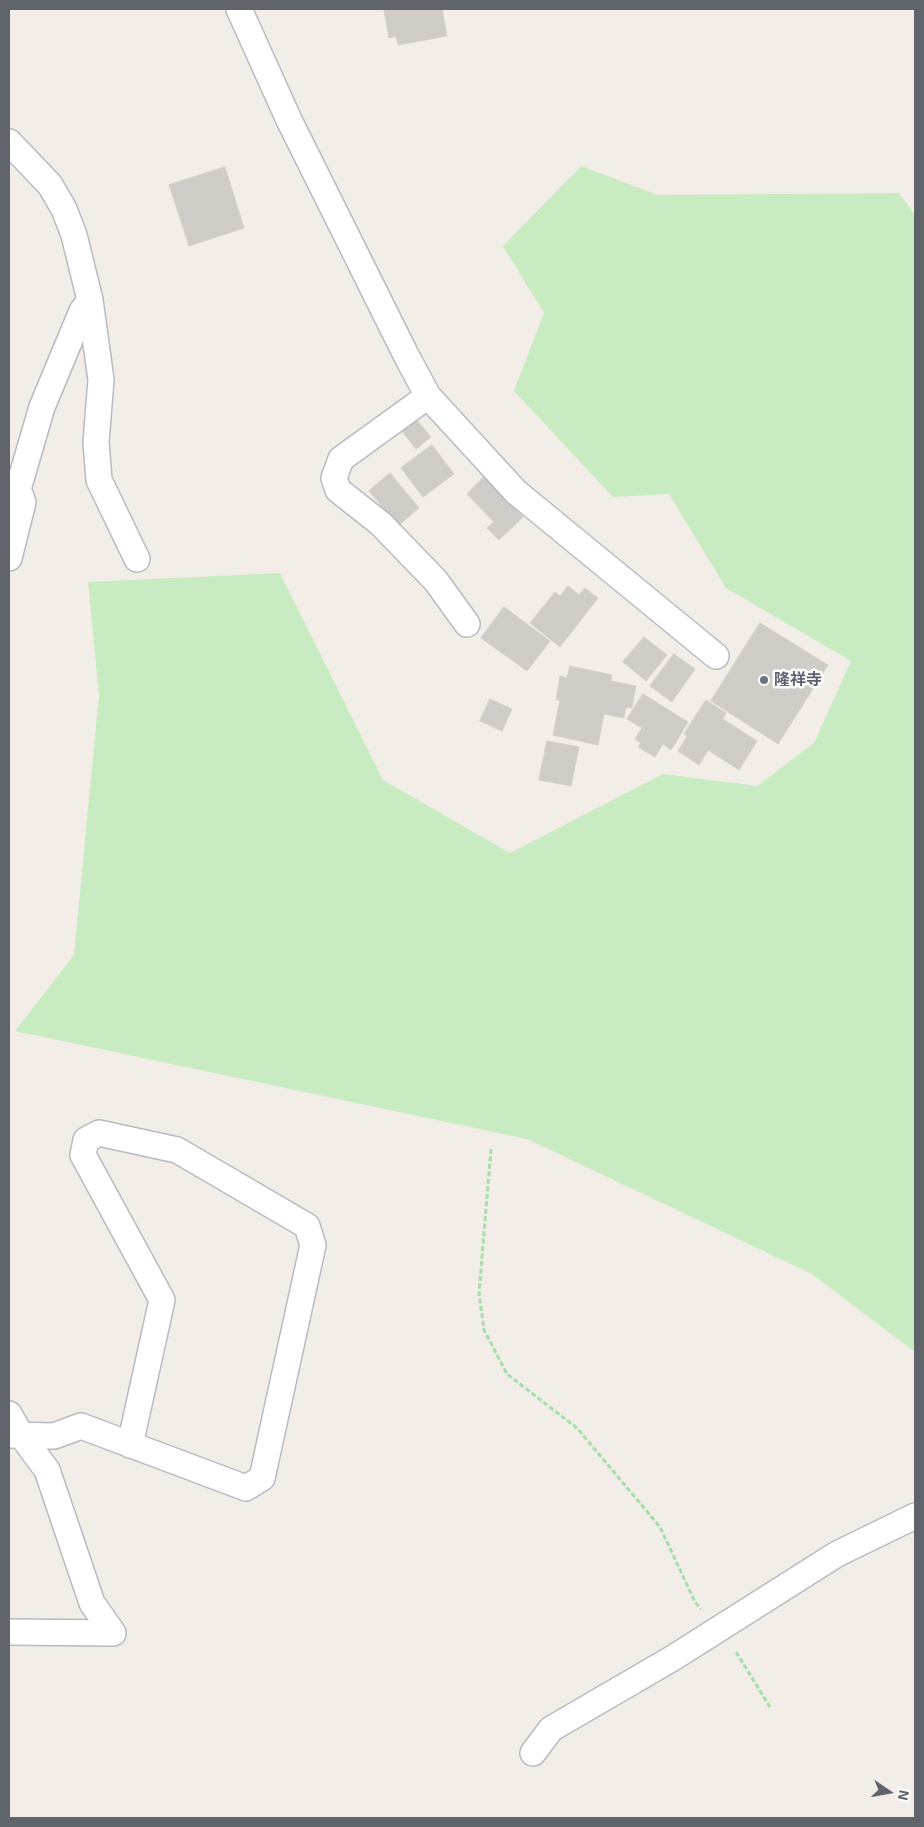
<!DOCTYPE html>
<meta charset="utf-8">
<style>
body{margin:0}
#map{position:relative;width:924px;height:1827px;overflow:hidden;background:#f2eee7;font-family:"Exo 2",sans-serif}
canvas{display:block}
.frame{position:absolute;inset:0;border:10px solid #5e6469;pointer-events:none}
.north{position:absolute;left:864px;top:1767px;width:50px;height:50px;-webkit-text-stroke:4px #fff;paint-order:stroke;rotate:102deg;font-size:14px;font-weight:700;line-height:20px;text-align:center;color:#5e6469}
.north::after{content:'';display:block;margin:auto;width:18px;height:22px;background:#5e6469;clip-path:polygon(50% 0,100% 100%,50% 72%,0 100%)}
</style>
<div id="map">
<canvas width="924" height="1827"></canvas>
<div class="frame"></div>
<div class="north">N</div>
</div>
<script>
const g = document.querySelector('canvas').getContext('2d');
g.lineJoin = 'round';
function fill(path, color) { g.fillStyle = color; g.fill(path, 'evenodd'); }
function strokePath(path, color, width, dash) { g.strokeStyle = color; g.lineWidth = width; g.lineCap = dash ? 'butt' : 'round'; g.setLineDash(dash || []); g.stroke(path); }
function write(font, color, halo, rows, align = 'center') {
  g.font = font + ' "Exo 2","Noto Sans JP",sans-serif'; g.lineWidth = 5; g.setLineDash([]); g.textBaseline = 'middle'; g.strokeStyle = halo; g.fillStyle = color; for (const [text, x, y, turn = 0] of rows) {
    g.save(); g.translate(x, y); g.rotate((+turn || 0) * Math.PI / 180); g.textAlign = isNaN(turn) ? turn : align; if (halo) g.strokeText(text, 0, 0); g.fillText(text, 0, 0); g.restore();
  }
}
const green = new Path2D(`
 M581,166L658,195L899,193L915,215V1352L812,1274L527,1139L15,1031L74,955L99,695L88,582L280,573L383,780L510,853L663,774L757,786L814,743L851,661L726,588L669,494L613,497L514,391L544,313L503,246Z`);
const building = new Path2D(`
 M391,9H442L447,36L398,45L396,36L389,38L384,10Z
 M225,167L244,228L189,246L169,185Z
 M416,419L431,437L416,449L402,431Z
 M432,445L454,474L423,497L401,468Z
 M390,473L419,508L398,526L369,491Z
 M484,477L523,517L499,540L487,528L494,522L467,494Z
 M568,586L579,595L585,588L598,598L560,647L530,623L555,592L560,596Z
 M504,607L550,641L527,671L481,638Z
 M760,623L828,665L778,744L711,701Z
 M644,637L667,655L646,681L623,662Z
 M674,654L695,669L672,702L650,686Z
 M570,666L612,675L611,681L636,686L632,708L626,707L624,718L604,714L598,745L553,735L560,700H556L560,676L567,678Z
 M643,694L688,722L671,750L663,744L655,757L638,747L641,743L635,739L642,728L627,719Z
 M490,699L512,709L502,731L480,721Z
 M706,700L726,713L723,719L757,741L739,770L708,750L699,765L678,751L687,736L684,734Z
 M547,741L579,747L571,786L539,780Z`);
const path = new Path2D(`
 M491,1149L479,1293L484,1330L507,1374L577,1428L660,1527L695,1602L701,1609
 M736,1652L770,1707`);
const minor = new Path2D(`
 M239,9L289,120L406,355L428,396L516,492L716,656
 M9,142L50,185L64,209L74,235L90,300L101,380L96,442L99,480L137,559
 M428,396L341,459L334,478L338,490L381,524L436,581L467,624
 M9,558L23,502L18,489L42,407L82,311L90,300
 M9,1414L21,1435L47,1470L92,1603L113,1633L9,1632
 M9,1435L54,1436L81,1426L246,1488L262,1478L313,1245L307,1226L177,1150L99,1133L86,1140L83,1155L162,1300L130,1445
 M533,1753L551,1729L673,1658L837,1554L915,1516`);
const markers = [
 [764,680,5,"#6b7280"]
];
const worshipNames = [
 ["隆祥寺",774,680]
];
fill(green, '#c8ebc2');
fill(building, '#cfcbc6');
strokePath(building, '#d7cfc5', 1);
strokePath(minor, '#b7bbbf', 28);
strokePath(path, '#a4deaa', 3, [5, 2.5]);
strokePath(minor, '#fff', 25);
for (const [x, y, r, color] of markers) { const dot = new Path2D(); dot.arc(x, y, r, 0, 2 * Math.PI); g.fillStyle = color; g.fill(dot); strokePath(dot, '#fff', 2); }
write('bold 16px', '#5b616d', '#fff', worshipNames, 'left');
</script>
